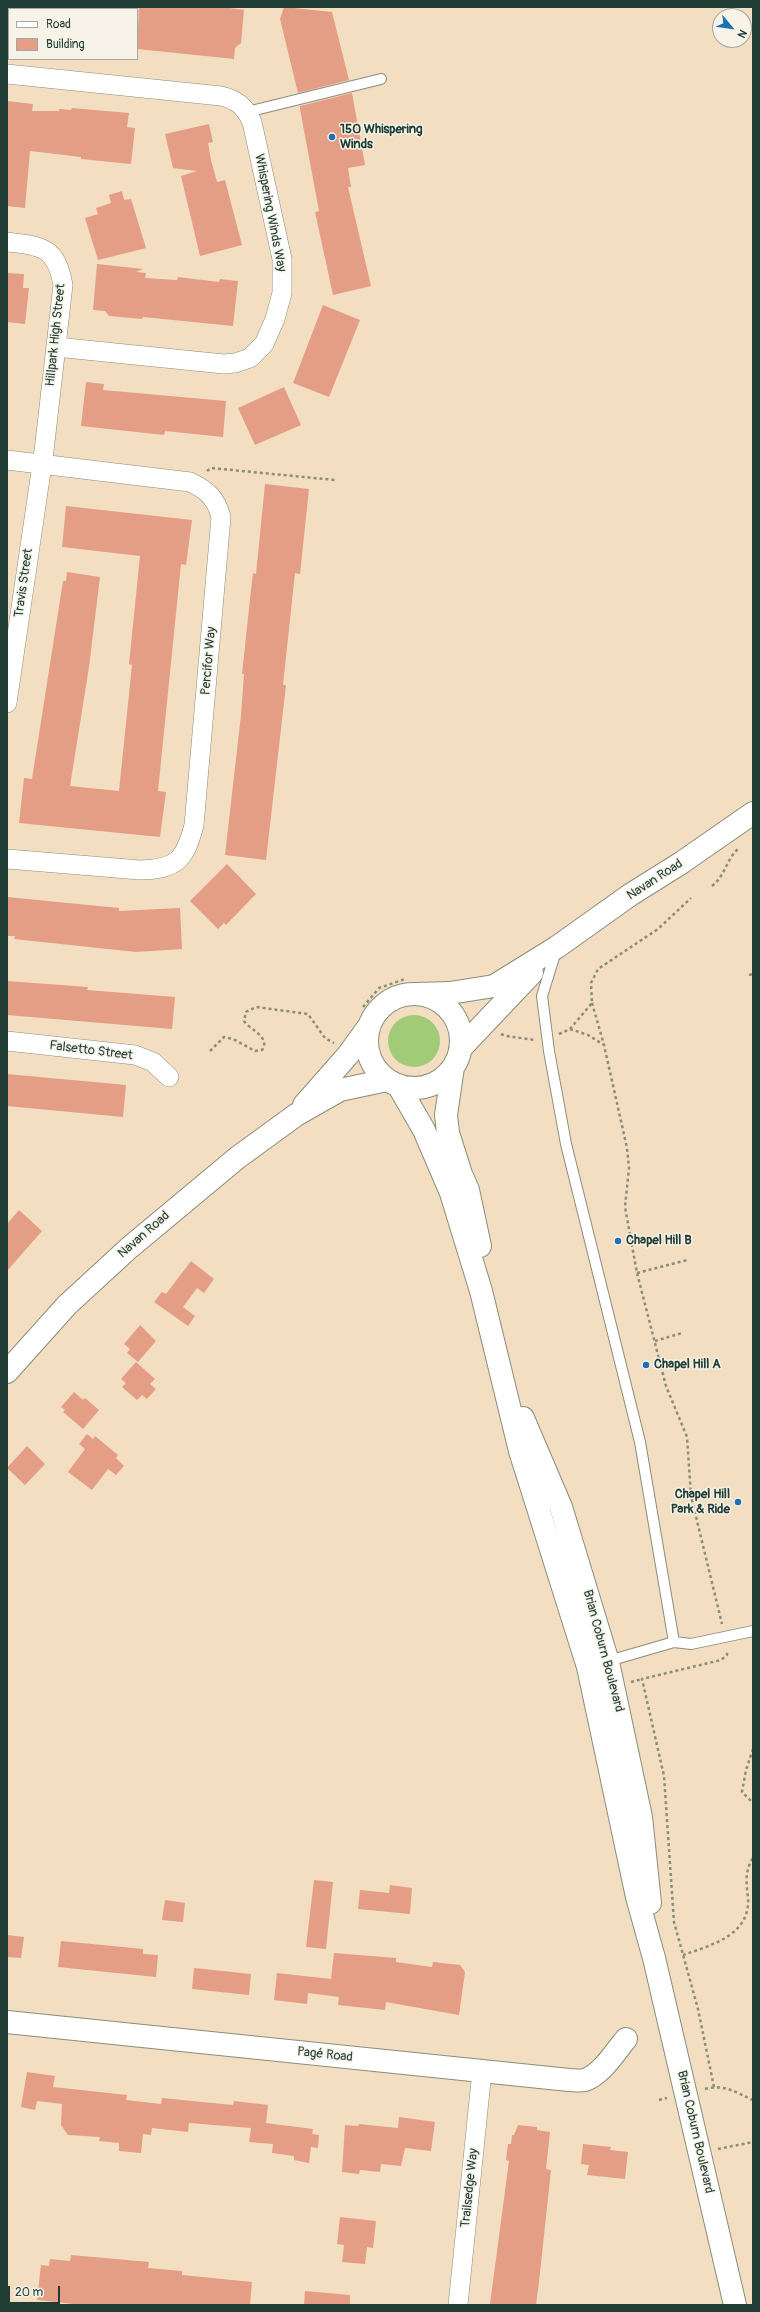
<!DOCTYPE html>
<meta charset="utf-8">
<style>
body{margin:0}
#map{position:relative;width:760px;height:2312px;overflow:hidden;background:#f3dec1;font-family:Pangolin,sans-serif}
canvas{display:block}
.frame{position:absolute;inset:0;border:8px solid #1f3d34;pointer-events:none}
.legend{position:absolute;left:8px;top:8px;width:130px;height:52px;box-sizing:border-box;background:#f7f3e8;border:1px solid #a1aaa0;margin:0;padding:5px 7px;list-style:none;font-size:12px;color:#1f3d34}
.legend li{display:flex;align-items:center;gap:8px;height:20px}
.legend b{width:20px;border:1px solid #a1aaa0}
.north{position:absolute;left:712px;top:8px;width:40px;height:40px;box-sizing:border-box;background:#f7f3e8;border:1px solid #a1aaa0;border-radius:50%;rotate:119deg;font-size:11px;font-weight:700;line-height:16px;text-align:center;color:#1f3d34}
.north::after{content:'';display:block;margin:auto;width:14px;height:18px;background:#1f6fb2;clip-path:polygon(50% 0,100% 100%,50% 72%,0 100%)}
.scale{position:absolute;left:8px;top:2286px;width:52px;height:18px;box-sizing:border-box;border:2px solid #1f3d34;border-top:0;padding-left:5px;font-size:12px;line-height:14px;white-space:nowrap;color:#1f3d34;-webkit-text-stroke:3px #f7f3e8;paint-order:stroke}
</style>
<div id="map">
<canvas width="760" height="2312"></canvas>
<div class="frame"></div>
<ul class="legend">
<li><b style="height:5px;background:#fff"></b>Road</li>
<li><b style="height:11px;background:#e49e85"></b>Building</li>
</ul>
<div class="north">N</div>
<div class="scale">20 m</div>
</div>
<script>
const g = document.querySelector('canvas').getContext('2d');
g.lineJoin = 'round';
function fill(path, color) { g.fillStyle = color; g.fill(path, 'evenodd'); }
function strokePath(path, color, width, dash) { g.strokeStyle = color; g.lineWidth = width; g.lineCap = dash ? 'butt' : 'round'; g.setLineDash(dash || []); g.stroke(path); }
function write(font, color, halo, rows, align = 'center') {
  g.font = font + ' Pangolin,sans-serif'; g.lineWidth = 3; g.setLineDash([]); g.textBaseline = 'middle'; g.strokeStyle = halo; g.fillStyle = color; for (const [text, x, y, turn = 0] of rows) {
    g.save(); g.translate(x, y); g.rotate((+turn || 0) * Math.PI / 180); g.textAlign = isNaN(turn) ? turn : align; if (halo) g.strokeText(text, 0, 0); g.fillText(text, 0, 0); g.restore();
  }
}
const green = new Path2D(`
 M388 1041a26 26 0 1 1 52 0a26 26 0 1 1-52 0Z`);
const building = new Path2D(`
 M139,7H222L244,10L241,43L235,48L234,59L137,49Z
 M284,7L332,12L349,80L298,93L280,19Z
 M352,93L365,165L348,168L351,187H348L371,286L333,295L315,212L319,211L300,109V106Z
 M7,101L33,104L32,111H59V109L71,110L72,108L129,113L127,127L135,128L131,164L81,159V157L30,151L25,208L7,206Z
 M209,124L213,142L208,143L211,160L217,182L225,180L242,245L200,256L181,176L197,171L173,168L165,134Z
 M122,191L124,200L131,199L146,248L98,260L85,218L98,214L96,208L111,203L109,195Z
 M97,264L143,269L136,272L146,273L145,278L177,280L178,277L219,282L220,279L238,281L233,326L143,317L142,319L109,316L105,311L93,310Z
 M7,273L24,274L23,288H29L25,324L7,322Z
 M323,305L360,320L329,397L293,383Z
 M86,382L104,384L103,390L226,401L223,437L165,431L164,435L81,426Z
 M284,387L301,425L255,445L238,408Z
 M265,484L309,489L300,574L295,573L283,685H286L266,860L225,855L241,715L244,674H242L251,590L253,573L256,574Z
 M66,506L192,520L186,565L181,564L158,791L166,792L160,837L19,823L24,778L32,779L63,581H66L67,572L100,577L89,667L70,786L119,791L132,665L129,664L140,556L62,547Z
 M227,864L256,894L226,925L224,923L218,929L190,901Z
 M7,897L119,908V911L180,908L182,949L136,952L14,939L15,936H7Z
 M7,981L88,987L87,990L175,997L172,1029L7,1015Z
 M7,1074L126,1085L123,1117L7,1106Z
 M19,1210L42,1231L7,1271V1224Z
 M191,1261L214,1279L204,1293L197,1288L183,1307L195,1316L188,1326L154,1302L162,1292L166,1294Z
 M140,1325L156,1341L138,1362L127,1353L130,1349L124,1344Z
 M136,1362L155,1379L150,1384L156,1389L147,1399L142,1395L137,1400L122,1387L126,1383L121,1379Z
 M74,1392L83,1400L85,1398L99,1410L83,1429L63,1412L65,1410L61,1407Z
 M87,1434L93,1439L95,1436L118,1455L116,1458L124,1466L116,1475L108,1469L92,1490L68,1472L85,1449L79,1444Z
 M27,1446L45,1464L25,1485L7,1468Z
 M314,1880L333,1882L326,1949L306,1947Z
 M390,1885L412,1888L410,1914L358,1909L360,1890L389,1893Z
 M165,1900L185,1903L183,1922L162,1920Z
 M7,1935L24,1937L21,1958L7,1957Z
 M61,1941L143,1949V1954L158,1955L156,1977L58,1967Z
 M334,1953L396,1958V1962L432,1967L433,1962L460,1965L465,1972L459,2015L386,2002L385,2010L338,2005L339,1997L308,1993L307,2004L274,2000L277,1973L331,1979Z
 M194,1968L251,1974L249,1995L192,1989Z
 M27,2072L55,2076L53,2087L127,2095L126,2100L161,2104L162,2098L233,2105L234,2101L268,2105L266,2123L313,2129L312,2134L319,2135L318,2148L311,2147L309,2163L294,2160V2156L272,2153L273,2144L249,2142L251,2128L189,2123L188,2132L152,2128L151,2135L143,2134L141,2153L119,2151V2143L99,2141L100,2137L68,2135L61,2125L62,2104L37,2101L35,2110L21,2107Z
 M399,2117L435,2122L431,2151L405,2148L401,2166L381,2164L380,2172L360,2170L359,2174L342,2172L345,2125L358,2126L359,2124L398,2128Z
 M518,2125L537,2127V2130L550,2132L546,2169L551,2170L539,2282L536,2305H492L490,2304L509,2161L506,2160L508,2144H511L512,2135H514Z
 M583,2144L611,2147L610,2150L628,2152L625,2179L587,2175L589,2165L581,2164Z
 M340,2217L376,2221L373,2248L367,2247L365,2264L342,2262L344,2245L337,2244Z
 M71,2255L149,2262L148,2268L182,2271V2275L252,2282L250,2305H83L37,2300L41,2265L49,2266L50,2259L70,2261Z
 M305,2291L350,2295V2305H304Z`);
const path = new Path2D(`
 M207,471L211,468L335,480
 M712,886C725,876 726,860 738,849
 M749,975L753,974
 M592,1003L604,1045L627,1148L629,1168L625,1207L637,1273L666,1386L687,1437L691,1496L722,1624
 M363,1007L379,988L405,979
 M570,1029L588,1035L604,1045
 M501,1034L506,1036L535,1040
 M559,1034L570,1029L592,1003L591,983L598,969L658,929L691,898
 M210,1051L224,1037L233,1039L255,1051L262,1050C271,1037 250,1030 244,1021L246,1012L256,1007L308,1014L325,1038L334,1043
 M637,1273L687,1260
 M655,1341L682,1333
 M631,1682L642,1679
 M753,1749L746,1770L742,1792L753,1803
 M683,1955C712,1945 751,1935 748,1897C746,1883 745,1870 753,1858
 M714,2087L698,2009L674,1922L664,1776L642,1679L721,1660L727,1655V1650
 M705,2089C725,2084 735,2092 753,2100
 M659,2100L667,2098
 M718,2149L753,2142`);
const service = new Path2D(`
 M247,112L381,79
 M556,951L542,996L549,1051L566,1144L640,1442L674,1642
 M605,1662L674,1642L691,1644L753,1631`);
const minor = new Path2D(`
 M7,74L221,96C238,100 245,107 252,122L282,259V293L275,319L264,344L250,358L235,363L224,364L56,347
 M7,242C43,246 56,247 63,285L44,451L7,703
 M7,460L190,482C207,490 216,498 221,517L194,825C185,860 177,869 140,870L7,859
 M7,1041L135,1055L153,1062L169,1077
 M458,2305L482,2071`);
const tertiary = new Path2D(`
 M7,2022L569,2080C574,2080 580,2081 585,2080C602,2074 615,2052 626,2039`);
const secondary = new Path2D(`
 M367 1041a47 47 0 1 1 94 0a47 47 0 1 1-94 0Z
 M417,994L450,993L494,986L557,947L630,895L681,863L753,813
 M460,1049L532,973
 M453,1067L446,1115L448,1133L461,1174L468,1190L480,1246
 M398,1085L424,1130L451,1193L481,1291L520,1451L588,1667L637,1897L654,1958L735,2305
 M304,1105L348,1055L369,1026
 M7,1372L67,1305L129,1248L237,1158L296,1115L340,1090L387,1080
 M523,1418L561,1507L608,1662L641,1817L650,1903`);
const markers = [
 [332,137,4,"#1f6fb2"],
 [618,1241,4,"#1f6fb2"],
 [646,1365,4,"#1f6fb2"],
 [738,1502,4,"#1f6fb2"]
];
const poiNames = [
 ["150 Whispering",340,130],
 ["Winds",340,145],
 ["Chapel Hill B",626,1241],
 ["Chapel Hill A",654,1365],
 ["Chapel Hill",730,1495,"right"],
 ["Park & Ride",730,1510,"right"]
];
const streetNames = [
 ["Whispering Winds Way",270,213,79],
 ["Hillpark High Street",56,335,-84],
 ["Travis Street",24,583,-82],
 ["Percifor Way",209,661,-85],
 ["Navan Road",655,880,-33],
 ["Falsetto Street",91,1051,7],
 ["Navan Road",144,1235,-41],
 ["Brian Coburn Boulevard",603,1651,75],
 ["Pagé Road",325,2055,6],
 ["Brian Coburn Boulevard",695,2132,77],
 ["Trailsedge Way",470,2188,-84]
];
fill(green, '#a2cb77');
fill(building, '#e49e85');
strokePath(service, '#898e7a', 12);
strokePath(minor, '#898e7a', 20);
strokePath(tertiary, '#898e7a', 24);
strokePath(secondary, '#898e7a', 24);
strokePath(path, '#898e7a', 2.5, [3, 3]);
strokePath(service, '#fff', 10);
strokePath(minor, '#fff', 19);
strokePath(tertiary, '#fff', 22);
strokePath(secondary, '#fff', 22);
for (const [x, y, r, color] of markers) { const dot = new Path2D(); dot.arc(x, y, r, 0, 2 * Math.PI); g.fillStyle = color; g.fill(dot); strokePath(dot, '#f7f3e8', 1.5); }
write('bold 13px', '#1f3d34', '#f7f3e8', poiNames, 'left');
write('13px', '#1f3d34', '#f7f3e8', streetNames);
</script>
